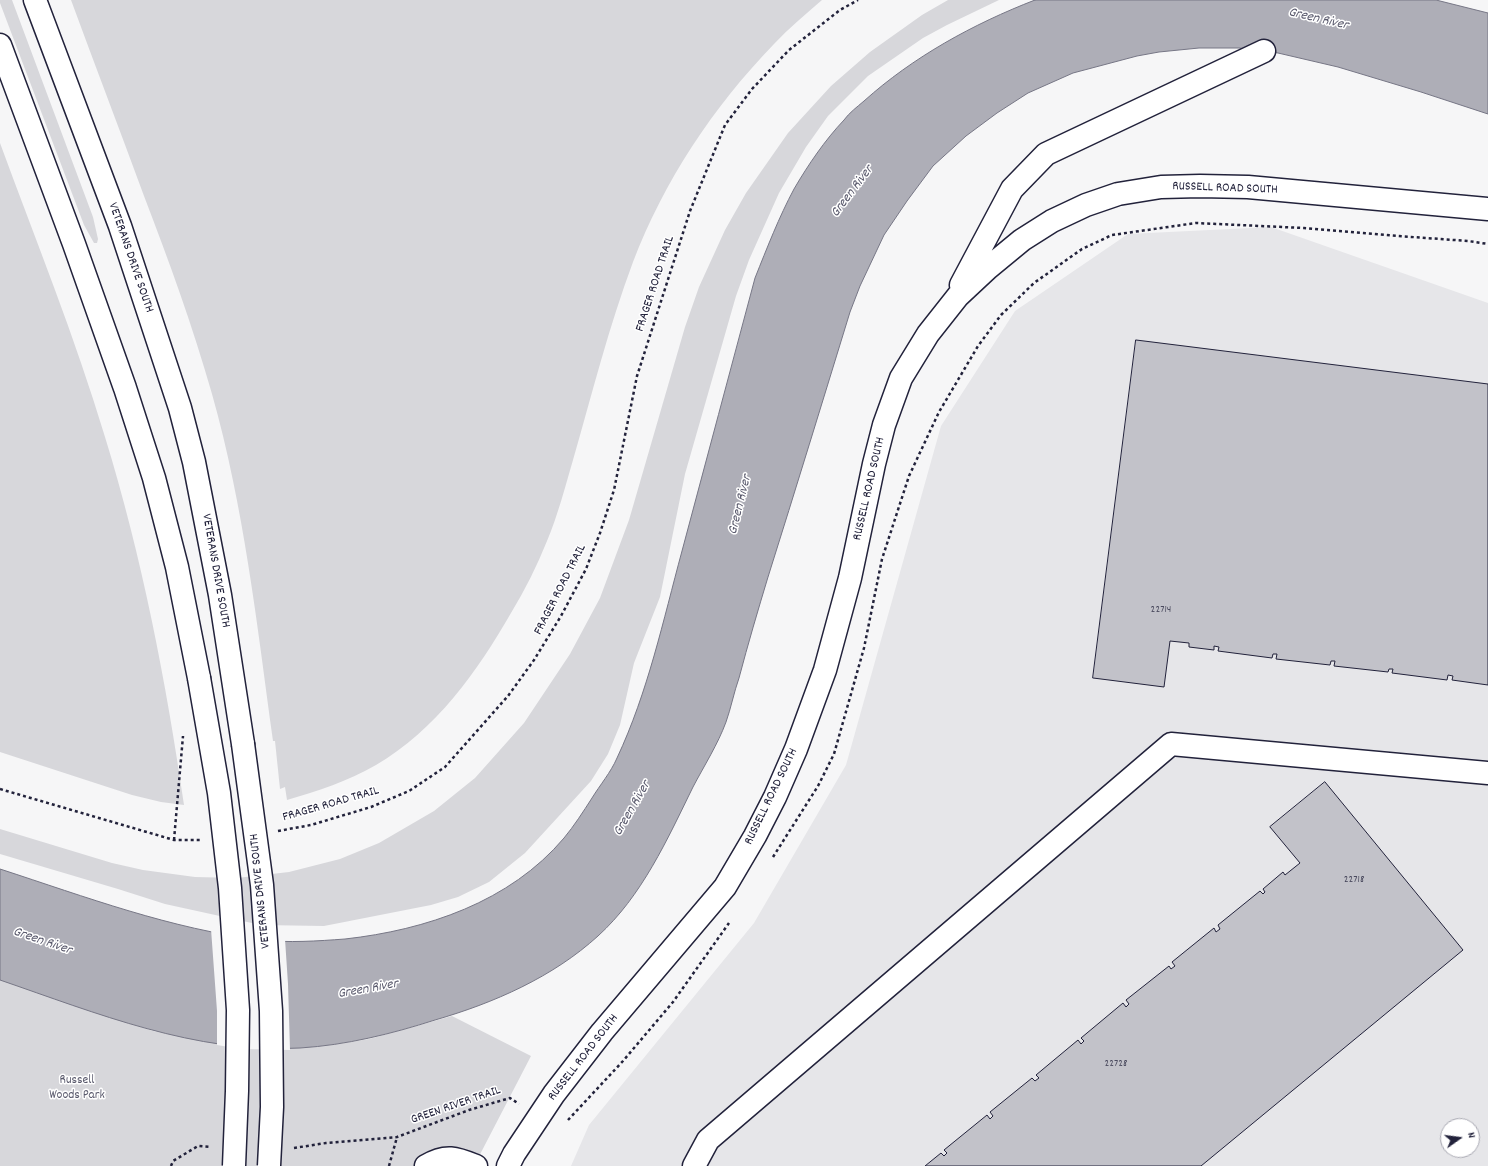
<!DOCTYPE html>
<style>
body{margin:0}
#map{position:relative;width:1488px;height:1166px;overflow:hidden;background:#f6f6f7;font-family:Dekko,sans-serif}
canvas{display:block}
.north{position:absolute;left:1440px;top:1118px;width:40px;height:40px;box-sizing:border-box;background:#fff;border:1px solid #a7a7b1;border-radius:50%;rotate:76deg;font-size:11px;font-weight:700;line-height:16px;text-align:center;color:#22223b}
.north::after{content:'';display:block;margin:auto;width:14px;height:18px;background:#22223b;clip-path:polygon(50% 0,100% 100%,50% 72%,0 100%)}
</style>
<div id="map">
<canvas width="1488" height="1166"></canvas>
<div class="north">N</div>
</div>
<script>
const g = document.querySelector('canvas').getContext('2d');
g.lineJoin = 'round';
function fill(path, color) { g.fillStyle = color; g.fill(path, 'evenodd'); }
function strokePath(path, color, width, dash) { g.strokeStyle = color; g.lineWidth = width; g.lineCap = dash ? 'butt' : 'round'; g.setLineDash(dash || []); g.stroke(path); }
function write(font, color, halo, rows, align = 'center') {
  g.font = font + ' Dekko,sans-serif'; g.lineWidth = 3; g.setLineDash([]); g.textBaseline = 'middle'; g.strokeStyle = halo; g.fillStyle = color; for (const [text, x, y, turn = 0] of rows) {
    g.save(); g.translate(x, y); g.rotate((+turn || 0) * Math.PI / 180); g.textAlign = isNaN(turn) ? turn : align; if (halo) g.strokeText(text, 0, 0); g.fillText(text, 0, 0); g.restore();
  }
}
const built = new Path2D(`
 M1271,227L1488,303V1166H571L589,1125L754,923L846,765L941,426L1015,311L1128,234ZM1448,1126H1472V1150H1448Z`);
const green = new Path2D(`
 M0,0H12L93,217L98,239L97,243H94L84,225L0,3Z
 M71,0H822C806,14 789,28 774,44C713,107 664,181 633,262C609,326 592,394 573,460C565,487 558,515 547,541C537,566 525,590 511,613C477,672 436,730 376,765C348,781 318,791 287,800L285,787L280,789L275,741H273C257,624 244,507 212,394C193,327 169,261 144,196C120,131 95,65 71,0Z
 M948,0H999L947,25L923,38L868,76L828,116L806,147L779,193L749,260L736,296L685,474L660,597L634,663L620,725L608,754L591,781L525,853L489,882L458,897L431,905L324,926L261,925L165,904L118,889L0,854V829L112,863L143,870L195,877L237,878L289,872L340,859L379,843L434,811L475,778L524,723L570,654L600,598L629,520L685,327L699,287L725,230L746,193L788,133L831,86L870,52L922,15Z
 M0,143C36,241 75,337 105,437C142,557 166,681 184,805L161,802L132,795L0,752Z
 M0,979L153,1031L241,1047L298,1048L344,1043L369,1039L452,1016L531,1056L474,1166H0Z`);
const water = new Path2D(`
 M1035,0H1436L1488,13V114L1421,92L1338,67L1278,53L1239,48H1199L1159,52L1137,56L1073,73L1028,93L997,113L966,136L933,166L907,201L884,235L860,286L850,312C823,400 796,488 768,577C758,610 748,644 739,678C734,692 731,708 726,722C718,744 704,766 693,787C667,840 642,896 598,936C553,977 494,1003 435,1020C391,1034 347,1045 300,1048C196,1054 96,1013 0,980V869C86,897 171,929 261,940C288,943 318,941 345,939C426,930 510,902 564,838C574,826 583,812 592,798C600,785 611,772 617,758C648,692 663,621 682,551C706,460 731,369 755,278C767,248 779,217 794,189C808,165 825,140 844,120C849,113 857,107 864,101C913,57 973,24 1035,0Z`);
const pier = new Path2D(`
 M211,929L264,938L285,939L288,984L290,1050L241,1049L217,1045V1011Z`);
const building = new Path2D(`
 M1136,340L1488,384V685L1452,680L1453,676L1448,675L1447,680L1392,673L1393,669H1389L1388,672L1334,666L1335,661H1331L1330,665L1276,659L1277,654H1273L1272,658L1218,651L1219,647L1214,646V650L1189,647V643L1170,641L1164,687L1093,678Z
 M1325,782L1463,950L1201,1166H925L941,1153L944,1156L947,1153L944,1150L987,1115L990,1119L993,1116L990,1112L1032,1078L1035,1081L1039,1078L1036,1075L1078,1040L1081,1044L1084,1041L1081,1038L1123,1003L1126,1007L1129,1004L1126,1000L1169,966L1171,969L1175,966L1172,962L1214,928L1216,932L1220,929L1218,925L1260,891L1263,894L1265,892L1263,889L1283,872L1285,875L1300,863L1270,827Z`);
const path = new Path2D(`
 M0,789L174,840H200
 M278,831L311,825L371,807L409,791L445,767L508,696L534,660L561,616L586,569L600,533L614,490L637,376L690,211L725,125L752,89L789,50L840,10L858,0
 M174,840L183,736
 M773,857L818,786L834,754L864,648L882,559L909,476L939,412L978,346L1001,315L1034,283L1082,249L1112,235L1196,223L1304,228L1398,236L1468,241L1488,244
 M568,1120L623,1061L673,1002L729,923
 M294,1148L326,1143L397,1137L469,1110L510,1098L519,1104
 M171,1166L173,1161L198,1146L211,1147
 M389,1166L397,1137`);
const minor = new Path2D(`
 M961,285L1012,189L1046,154L1264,51
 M426,1166C446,1154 456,1158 476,1166
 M508,1166L514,1154L554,1094L602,1032L725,887L755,836L775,797L796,749L825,670L850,578L874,464L884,425L901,378L928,334L958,296L988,268L1022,240L1052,221L1086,205L1118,194L1161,187L1200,186L1248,187L1488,209
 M694,1166L708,1140L1171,744L1488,773`);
const major = new Path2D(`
 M35,0L120,226L180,408L194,462L220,595L243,744
 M0,45L74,244L125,388L154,478L177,567L199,678`);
const majorBridge = new Path2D(`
 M199,678L219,793L230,888L238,1010L237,1091L234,1166
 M243,744L262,885L271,1011L272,1107L269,1166`);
const numberNames = [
 ["22714",1161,610],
 ["22718",1354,880],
 ["22728",1116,1064]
];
const streetNames = [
 ["RUSSELL ROAD SOUTH",1225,189,2],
 ["VETERANS DRIVE SOUTH",130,258,71],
 ["FRAGER ROAD TRAIL",656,284,-72],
 ["RUSSELL ROAD SOUTH",870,489,-77],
 ["VETERANS DRIVE SOUTH",215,571,80],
 ["FRAGER ROAD TRAIL",561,590,-63],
 ["RUSSELL ROAD SOUTH",772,797,-64],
 ["FRAGER ROAD TRAIL",331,805,-16],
 ["VETERANS DRIVE SOUTH",261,891,-96],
 ["RUSSELL ROAD SOUTH",584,1058,-52],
 ["GREEN RIVER TRAIL",456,1106,-19]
];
const parkNames = [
 ["Russell",77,1081],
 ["Woods Park",77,1096]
];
const waterNames = [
 ["Green River",1318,20,13],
 ["Green River",853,192,-53],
 ["Green River",741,505,-76],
 ["Green River",633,809,-60],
 ["Green River",42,942,19],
 ["Green River",368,990,-10]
];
fill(built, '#e6e6e9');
fill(green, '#d7d7db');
fill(water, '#aeaeb7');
strokePath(water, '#767685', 1);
fill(pier, '#f6f6f7');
fill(building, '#c2c2c9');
strokePath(building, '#22223b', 1);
strokePath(minor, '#22223b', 25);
strokePath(major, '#22223b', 25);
strokePath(path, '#22223b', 2.5, [3, 3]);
strokePath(minor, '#fff', 22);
strokePath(major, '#fff', 22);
strokePath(majorBridge, '#22223b', 25, []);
strokePath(majorBridge, '#fff', 22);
write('11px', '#4a4a5e', null, numberNames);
write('13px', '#22223b', '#fff', streetNames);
write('13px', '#58586b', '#fff', parkNames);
write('italic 14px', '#5a5a6d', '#fff', waterNames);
</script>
